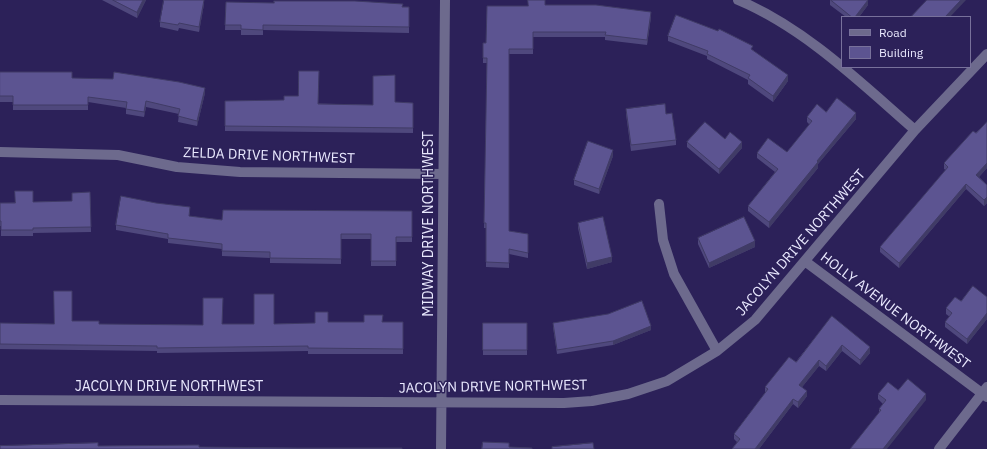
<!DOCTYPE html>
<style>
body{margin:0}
#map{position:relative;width:987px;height:449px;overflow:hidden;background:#2c2159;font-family:"IBM Plex Sans",sans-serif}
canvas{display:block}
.legend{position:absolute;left:841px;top:16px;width:130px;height:52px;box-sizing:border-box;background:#2c2159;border:1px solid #78719b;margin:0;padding:5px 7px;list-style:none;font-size:12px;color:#e9e8fe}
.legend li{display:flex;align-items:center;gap:8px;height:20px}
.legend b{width:20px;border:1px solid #78719b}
</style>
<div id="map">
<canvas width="987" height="449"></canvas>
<ul class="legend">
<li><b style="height:5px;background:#6d6a8d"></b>Road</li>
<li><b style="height:11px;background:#5c5491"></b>Building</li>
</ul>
</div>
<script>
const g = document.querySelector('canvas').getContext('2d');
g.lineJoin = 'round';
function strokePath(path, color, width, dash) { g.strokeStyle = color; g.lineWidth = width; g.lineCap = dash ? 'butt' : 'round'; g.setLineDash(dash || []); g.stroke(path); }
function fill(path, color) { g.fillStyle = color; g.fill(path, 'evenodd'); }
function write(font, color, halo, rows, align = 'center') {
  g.font = font + ' "IBM Plex Sans",sans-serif'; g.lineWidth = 3; g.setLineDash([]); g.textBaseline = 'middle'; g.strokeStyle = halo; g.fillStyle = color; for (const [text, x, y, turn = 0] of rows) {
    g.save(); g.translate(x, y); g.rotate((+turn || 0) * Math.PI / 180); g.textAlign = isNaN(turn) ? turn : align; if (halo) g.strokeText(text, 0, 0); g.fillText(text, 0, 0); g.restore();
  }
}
const minor = new Path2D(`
 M738,0C805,28 861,83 915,130
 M0,152L118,155L177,167L240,172L443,174
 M659,204L663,240L674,274L717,351
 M806,262L987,397
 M0,400L564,403L592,401L628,394L667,381L717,351L755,320L915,130L987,54
 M441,449L445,0
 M939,449L987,387`);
const wall = new Path2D(`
 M102,0H146L137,18Z
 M204,0V4L199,32L179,28L178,31L160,27V22Z
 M830,0H868V5L859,17H846L830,5Z
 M226,2L409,7V33L263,30V35H241V30H225Z
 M545,5L651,17L647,45L605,40V37H533V54H509V231L528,234V258L509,254V268L486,267V228H484L487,63H483V43H486L528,6Z
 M668,36L753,50L788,81L773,102L748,84V80L707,59V56L668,41Z
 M0,72L72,78L205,93L197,126L178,122L179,114L146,107L144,117L126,114V108L88,102V110H13V102H0Z
 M225,101L373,105L395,102L413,103V133L225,131Z
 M626,109L666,114L676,140V145L631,151L626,114Z
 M826,112L856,119L818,164V168L769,228L748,211V206L775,172L757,158V153L787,152L810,125L807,122V117Z
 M987,122V168L979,177L987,185V203L984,206L966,189L899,268L880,252V247L946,170L944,169V163Z
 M725,139L742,148L719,174L687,147V142Z
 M613,156L599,194L574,185V180Z
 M90,192L91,232L33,233V236H1V226H0V203L72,201Z
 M412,211V242H396V266H371V239H341V264L270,263V258L222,256V249L168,243V239L116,230V225L190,212L189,216L222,220Z
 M578,223L612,262L587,269L578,228Z
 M698,238L755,247L709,268L698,244Z
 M987,297V319L967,344L945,327V322L950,317L946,314V308L961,301Z
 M832,316L870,353L860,365L842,351L826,371L819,366L802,387L807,396L798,408L793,404L759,449H732L737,442L734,439V434L765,393V387L796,362Z
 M72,321L99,324L203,325L222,324H274L315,323L328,322H403V354H308V351L157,353V351L0,349V323L54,324Z
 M483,323H527V355H483Z
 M553,323L651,330L613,345L557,354L553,327Z
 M898,390L926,400L879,413V409L883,404L878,399V394Z`);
const shadedWall = new Path2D(`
 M143,0H146L137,18V12Z
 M204,0V4L199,32V27Z
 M868,0V5L859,17H855Z
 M961,0H966L950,17H945Z
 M651,12V17L647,45V40Z
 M788,75V81L773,102V96Z
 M205,88V93L197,126V121Z
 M146,101V107L144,117V112Z
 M856,113V119L818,164V168L769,228V222L817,161Z
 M742,142V148L719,174V169Z
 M613,150V156L599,194V189Z
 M987,163V168L976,180V175Z
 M966,184V189L899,268V263Z
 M987,197V203L984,206V200Z
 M755,241V247L709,268V263Z
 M612,257V262L587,269V263Z
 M987,313V319L967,344V339Z
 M651,326V330L613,345V341Z
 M842,345V351L826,371V366Z
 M870,347V353L860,365V360Z
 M819,360V366L799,391V385Z
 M807,391V396L798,408V402Z
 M926,394V400L887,449H883Z
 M793,399V404L759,449H755Z`);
const building = new Path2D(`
 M113,0H143L137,12Z
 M164,0H204L199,27L179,23L178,25L160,22Z
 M528,0H545V5H596L651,12L647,40L605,35L606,32H533V49H509V231L528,234V253L509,249V263L486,262V223H484L487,58H483V43H486L487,6H528Z
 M831,0H868L855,17H852Z
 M927,0H961L945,17H911Z
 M274,1H355L403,4L402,7H409V27L263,25V30L241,29V25H225L226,2L274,3Z
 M676,15L718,31L719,29L753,46L751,49L788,75L773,96L748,78L750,75L707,54L708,51L668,36Z
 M299,71H319L318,104L373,105V76L395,75V102L413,103V128L225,126V101L284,100V96H298Z
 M0,72H72V78L113,79L114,72L179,82L205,88L197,121L178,116L180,109L146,101L144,112L126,109L127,102L88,97V105H13V96H0Z
 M837,98L856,113L817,161L818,162L769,222L748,206L778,169L757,153L768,138L787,152L812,121L807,117L817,104L826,112Z
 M665,104L666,114L672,113L676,140L631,145L626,109Z
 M705,122L725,139L730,132L742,142L719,169L687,142Z
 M987,122V163L976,175L987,185V197L984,200L966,184L899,263L880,247L948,167L944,163L973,131L976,133Z
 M588,141L613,150L599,189L574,180Z
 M15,191H33V202L72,201V193L90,192L91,227L33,228V230H1V221H0V203H15Z
 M121,196L156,203L190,207L189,216L222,220L223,210L412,211V237H396V261H371V234H341V259L270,258V252L222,251V244L168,238V234L116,225Z
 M603,217L612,257L587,263L578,223Z
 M744,217L755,241L709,263L698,238Z
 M973,286L987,297V313L967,339L945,322L952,313L946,308L955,297L961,301Z
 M54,291H72V321H99V324L203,325V298H223L222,324H254V294H274V324L315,323V312H328V322H364V315H383L382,322H403V349L308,348V346L157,348V346L0,344V323L54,324Z
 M642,301L651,326L613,341L557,350L553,323L608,314Z
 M832,316L870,347L860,360L842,345L826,366L819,360L799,385L807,391L798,402L793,399L755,449H732L740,439L734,434L768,389L765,387L789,357L796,362Z
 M483,323H527V350H483Z
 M908,379L926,394L883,449H850L881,410L879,409L886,400L878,394L888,382L898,390Z
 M483,442L509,443V447L532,448V449H482Z
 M98,443V446L199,445V447L298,448H402V449H0V446Z
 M593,443L594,449H552V447Z`);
const streetNames = [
 ["ZELDA DRIVE NORTHWEST",269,156,2],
 ["MIDWAY DRIVE NORTHWEST",429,224,-90],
 ["JACOLYN DRIVE NORTHWEST",801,243,-49],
 ["HOLLY AVENUE NORTHWEST",895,311,37],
 ["JACOLYN DRIVE NORTHWEST",169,387],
 ["JACOLYN DRIVE NORTHWEST",493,387,-1]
];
strokePath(minor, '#6d6a8d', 10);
fill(wall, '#4f487d');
fill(shadedWall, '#403b66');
fill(building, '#5c5491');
strokePath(building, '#403b66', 1);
write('14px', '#e9e8fe', '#2c2159', streetNames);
</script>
